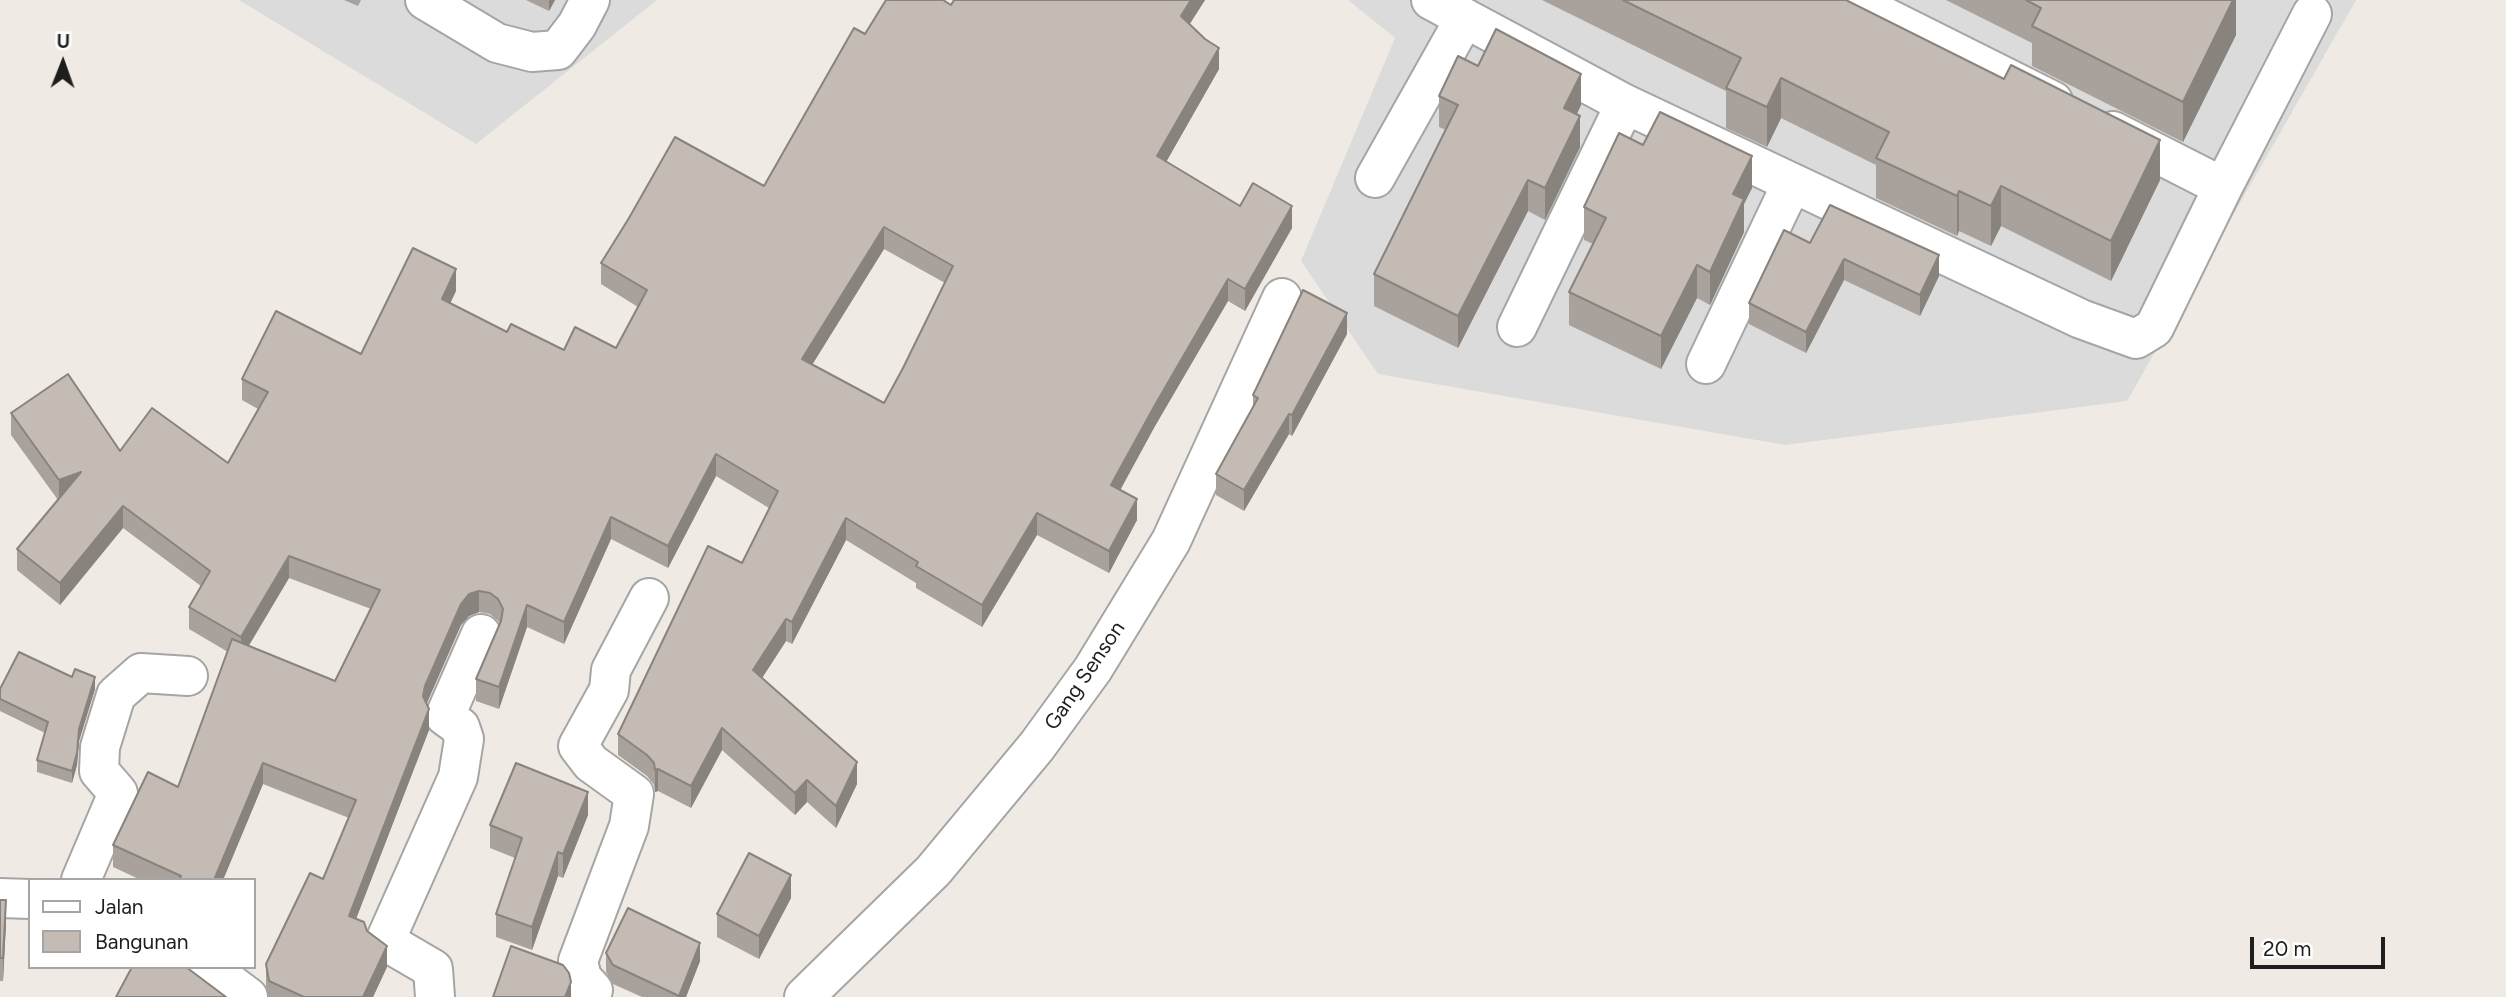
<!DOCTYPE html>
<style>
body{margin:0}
#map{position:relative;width:2506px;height:997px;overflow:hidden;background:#efebe4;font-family:Figtree,sans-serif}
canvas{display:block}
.legend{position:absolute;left:28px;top:878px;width:228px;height:91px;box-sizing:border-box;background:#fff;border:2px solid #a5a5a5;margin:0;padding:9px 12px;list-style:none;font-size:21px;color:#1e1e1e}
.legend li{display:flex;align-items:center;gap:14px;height:35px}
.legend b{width:35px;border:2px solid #a5a5a5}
.north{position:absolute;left:28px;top:28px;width:70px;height:70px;-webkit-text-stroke:5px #fff;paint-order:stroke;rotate:1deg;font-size:19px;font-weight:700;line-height:28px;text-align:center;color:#1e1e1e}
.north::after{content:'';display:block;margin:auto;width:24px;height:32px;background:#1e1e1e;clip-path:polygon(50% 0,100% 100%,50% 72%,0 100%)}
.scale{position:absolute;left:2250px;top:937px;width:135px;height:32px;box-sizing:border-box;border:4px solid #1e1e1e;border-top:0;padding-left:9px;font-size:21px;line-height:24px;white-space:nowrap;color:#1e1e1e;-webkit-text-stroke:5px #fff;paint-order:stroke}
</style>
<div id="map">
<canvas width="2506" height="997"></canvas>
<ul class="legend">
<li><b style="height:9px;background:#fff"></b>Jalan</li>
<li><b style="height:19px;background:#c4bbb4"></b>Bangunan</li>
</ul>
<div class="north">U</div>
<div class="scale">20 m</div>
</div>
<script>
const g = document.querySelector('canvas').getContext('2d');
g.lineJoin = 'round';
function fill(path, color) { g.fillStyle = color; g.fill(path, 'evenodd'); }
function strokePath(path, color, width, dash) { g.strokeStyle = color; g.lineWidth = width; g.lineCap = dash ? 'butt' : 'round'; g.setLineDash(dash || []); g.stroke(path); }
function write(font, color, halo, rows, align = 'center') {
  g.font = font + ' Figtree,sans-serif'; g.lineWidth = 5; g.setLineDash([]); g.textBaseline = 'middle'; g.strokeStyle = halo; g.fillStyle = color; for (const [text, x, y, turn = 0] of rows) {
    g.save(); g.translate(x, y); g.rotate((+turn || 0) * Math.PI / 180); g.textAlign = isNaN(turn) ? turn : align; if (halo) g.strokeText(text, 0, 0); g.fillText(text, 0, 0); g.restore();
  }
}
const residential = new Path2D(`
 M239,0H657L476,144Z
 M1348,0H2356L2127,401L1785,445L1378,374L1301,261L1395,38Z`);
const minor = new Path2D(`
 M425,0L497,43L532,52L558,50L577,25L590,0
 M1431,0L1625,104L2081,319L2136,339L2154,328L2223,187L2312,14
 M1851,0L2053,101
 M2113,131L2223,187
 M1375,178L1465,18
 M1517,327L1625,104
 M1706,364L1792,183
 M81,880L118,793L99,771L100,747L116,695L141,673L188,676
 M0,898L30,899
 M208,967L248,997
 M435,997L433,969L385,941L458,777L464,739L460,727L445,716L481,634
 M590,997L593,990L582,978L578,961L629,826L634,794L591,763L578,746L609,690L611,670L649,598
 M804,997L933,871L1037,746L1093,669L1171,541L1282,298`);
const wall = new Path2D(`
 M344,0H361L358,6Z
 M526,0H555L549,11Z
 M1205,0L1189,24L1219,69L1166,162L1240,206L1292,228L1245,311L1228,301L1155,426L1120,490L1137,520L1109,573L1037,535L982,627L916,588V583L846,540L792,644L786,641L762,678L857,784L836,828L807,802L795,815L722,750L691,808L658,791L655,792L654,785L647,776L618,755V734L742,563L769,508L716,476L668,568L611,539L564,644L527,627L499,709L476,701V679L500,624L498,621L490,614L479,612L469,616L461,625L427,703L429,730L356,919L367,931L387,967L373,997H268L266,986V964L323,879L349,818L263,784L223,880H141L113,867V845L178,787L228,652L189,629V607L201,586L123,528L60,605L17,570V549L58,500L11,435V413L120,451L228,463L258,409L242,400V379L361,354L456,291L450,303L507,332L564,350L616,348L638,307L601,284V263L764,186L865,34L951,5ZM884,249L945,283L903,368L884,403L812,365ZM289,578L371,609L335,681L248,646Z
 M1542,0H1846L2160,180L2111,281L2001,226L1991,246L1959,231L1957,236L1876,198V165L1781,118L1767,147L1726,128V91Z
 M1946,0H2236V35L2183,142L2032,66V43Z
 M1439,96L1581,105L1577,114L1580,147L1545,220L1528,211L1458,348L1374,306V274L1446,130L1439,127Z
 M1643,145L1752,188L1744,204V232L1710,305L1697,298L1661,369L1569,325V292L1593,244L1584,240V207Z
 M1810,243L1939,276L1920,316L1844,280L1806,353L1749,324V303Z
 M1347,334L1292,436L1289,434L1244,511L1216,495V474L1253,408V395Z
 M0,689H95L79,741L77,765L72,783L37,772V760L45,733L0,711Z
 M588,815L563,878L558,876L532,950L496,937V914L515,858L490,848V825Z
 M791,898L759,959L717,937V914Z
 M0,900L6,923L3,981H0Z
 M606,953L700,961L686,997H642L613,984L606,972Z`);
const shadedWall = new Path2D(`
 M549,0H555L549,11Z
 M1191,0H1205L1181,38V16Z
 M2233,0H2236V35L2183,142V102Z
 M1219,48V69L1157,178V156Z
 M1581,74V105L1564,140V108Z
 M1781,78V118L1767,147V107Z
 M1580,116V147L1545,220V188Z
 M2160,140V180L2111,281V241Z
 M1752,156V188L1744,204V232L1710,305V272L1733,194Z
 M1528,180V211L1458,348V316Z
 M2001,186V226L1991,246V206Z
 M1959,191V231L1957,236V196Z
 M1292,206V228L1245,311V289Z
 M884,227V249L802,381V359Z
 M1939,255V276L1920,316V295Z
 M1844,259V280L1806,353V332Z
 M1697,265V298L1661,369V336Z
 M456,269V291L442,321V299Z
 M1228,279V301L1155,426L1111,507V485L1155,405Z
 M1347,313V334L1292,436V415Z
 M1289,414V434L1244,511V490Z
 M716,454V476L668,568V546Z
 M81,472L59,502V480Z
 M1137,499V520L1109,573V551Z
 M123,506V528L60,605V583Z
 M1037,513V535L982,627V605Z
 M611,517V539L564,644V622Z
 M846,518V540L792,644V622Z
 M289,556V578L241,659V637Z
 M479,591V612L469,616L461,625L425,707L423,696L425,686L461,604L469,594Z
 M527,605V627L499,709V687Z
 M786,619V641L753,692V670Z
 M95,677V689L79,741L77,765L72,783V771L79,729Z
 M429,709V730L349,937V916Z
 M722,728V750L691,808V786Z
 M857,762V784L836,828V806Z
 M263,763V784L223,880H214Z
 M658,769V791L655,792V770Z
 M807,780V802L795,815V793Z
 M588,792V815L563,878V854Z
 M558,852V876L532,950V927Z
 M791,875V898L759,959V936Z
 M6,900V923L3,981V958Z
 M700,943V961L686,997H679Z
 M387,946V967L373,997H363Z
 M571,982V997H565Z`);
const building = new Path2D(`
 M886,0H943L951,5L954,0H1191L1181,16L1205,39L1219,48L1157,156L1240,206L1253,183L1292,206L1245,289L1228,279L1155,405L1111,485L1137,499L1109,551L1037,513L982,605L916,566L918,562L846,518L792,622L786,619L753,670L857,762L836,806L807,780L795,793L722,728L691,786L658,769L655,770L654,763L647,755L618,734L708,546L742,563L778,491L716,454L668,546L611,517L564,622L527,605L499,687L476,679L501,621L503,609L498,599L490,593L479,591L469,594L461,604L425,686L423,696L429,709L349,916L364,922L367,931L387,946L363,997H304L269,981L266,964L310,873L323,879L356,800L263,763L214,880H179L181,876L113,845L148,772L178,787L232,639L335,681L380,590L289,556L241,637L189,607L210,571L123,506L60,583L17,549L81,472L59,480L11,413L68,374L120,451L152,408L228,463L268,392L242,379L276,311L361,354L413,248L456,269L442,299L507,332L511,324L564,350L575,327L616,348L647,290L601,263L629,218L675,137L764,186L854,28L865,34ZM884,227L953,266L903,368L884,403L802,359Z
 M1623,0H1846L2004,79L2011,65L2160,140L2111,241L2001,186L1991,206L1959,191L1957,196L1876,158L1889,132L1781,78L1767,107L1726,88L1741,58Z
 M2026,0H2233L2183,102L2032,26L2041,8Z
 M1496,29L1581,74L1564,108L1580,116L1545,188L1528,180L1458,316L1374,274L1458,105L1439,96L1458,56L1478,66Z
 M1660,112L1752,156L1733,194L1744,199L1710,272L1697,265L1661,336L1569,292L1606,218L1584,207L1619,133L1643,145Z
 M1830,205L1939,255L1920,295L1844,259L1806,332L1749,303L1784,230L1810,243Z
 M1303,290L1347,313L1292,415L1289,414L1244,490L1216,474L1258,398L1253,395Z
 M19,652L72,677L75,669L95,677L79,729L77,753L72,771L37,760L48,722L0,699V689Z
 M516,763L588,792L563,854L558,852L532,927L496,914L522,838L490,825Z
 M749,853L791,875L759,936L717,914Z
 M0,900H6L3,958H0Z
 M628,908L700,943L679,996L613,965L606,953Z
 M511,946L563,965L569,973L571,982L565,997H493Z
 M132,967H186L226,997H116Z`);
const streetNames = [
 ["Gang Senson",1085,676,-56]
];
fill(residential, '#dcdbdb');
strokePath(minor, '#a5a5a5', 42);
strokePath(minor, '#fff', 38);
fill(wall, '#a9a19b');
fill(shadedWall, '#89837e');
fill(building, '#c4bbb4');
strokePath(building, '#89837e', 2);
write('21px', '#1e1e1e', '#fff', streetNames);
</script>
